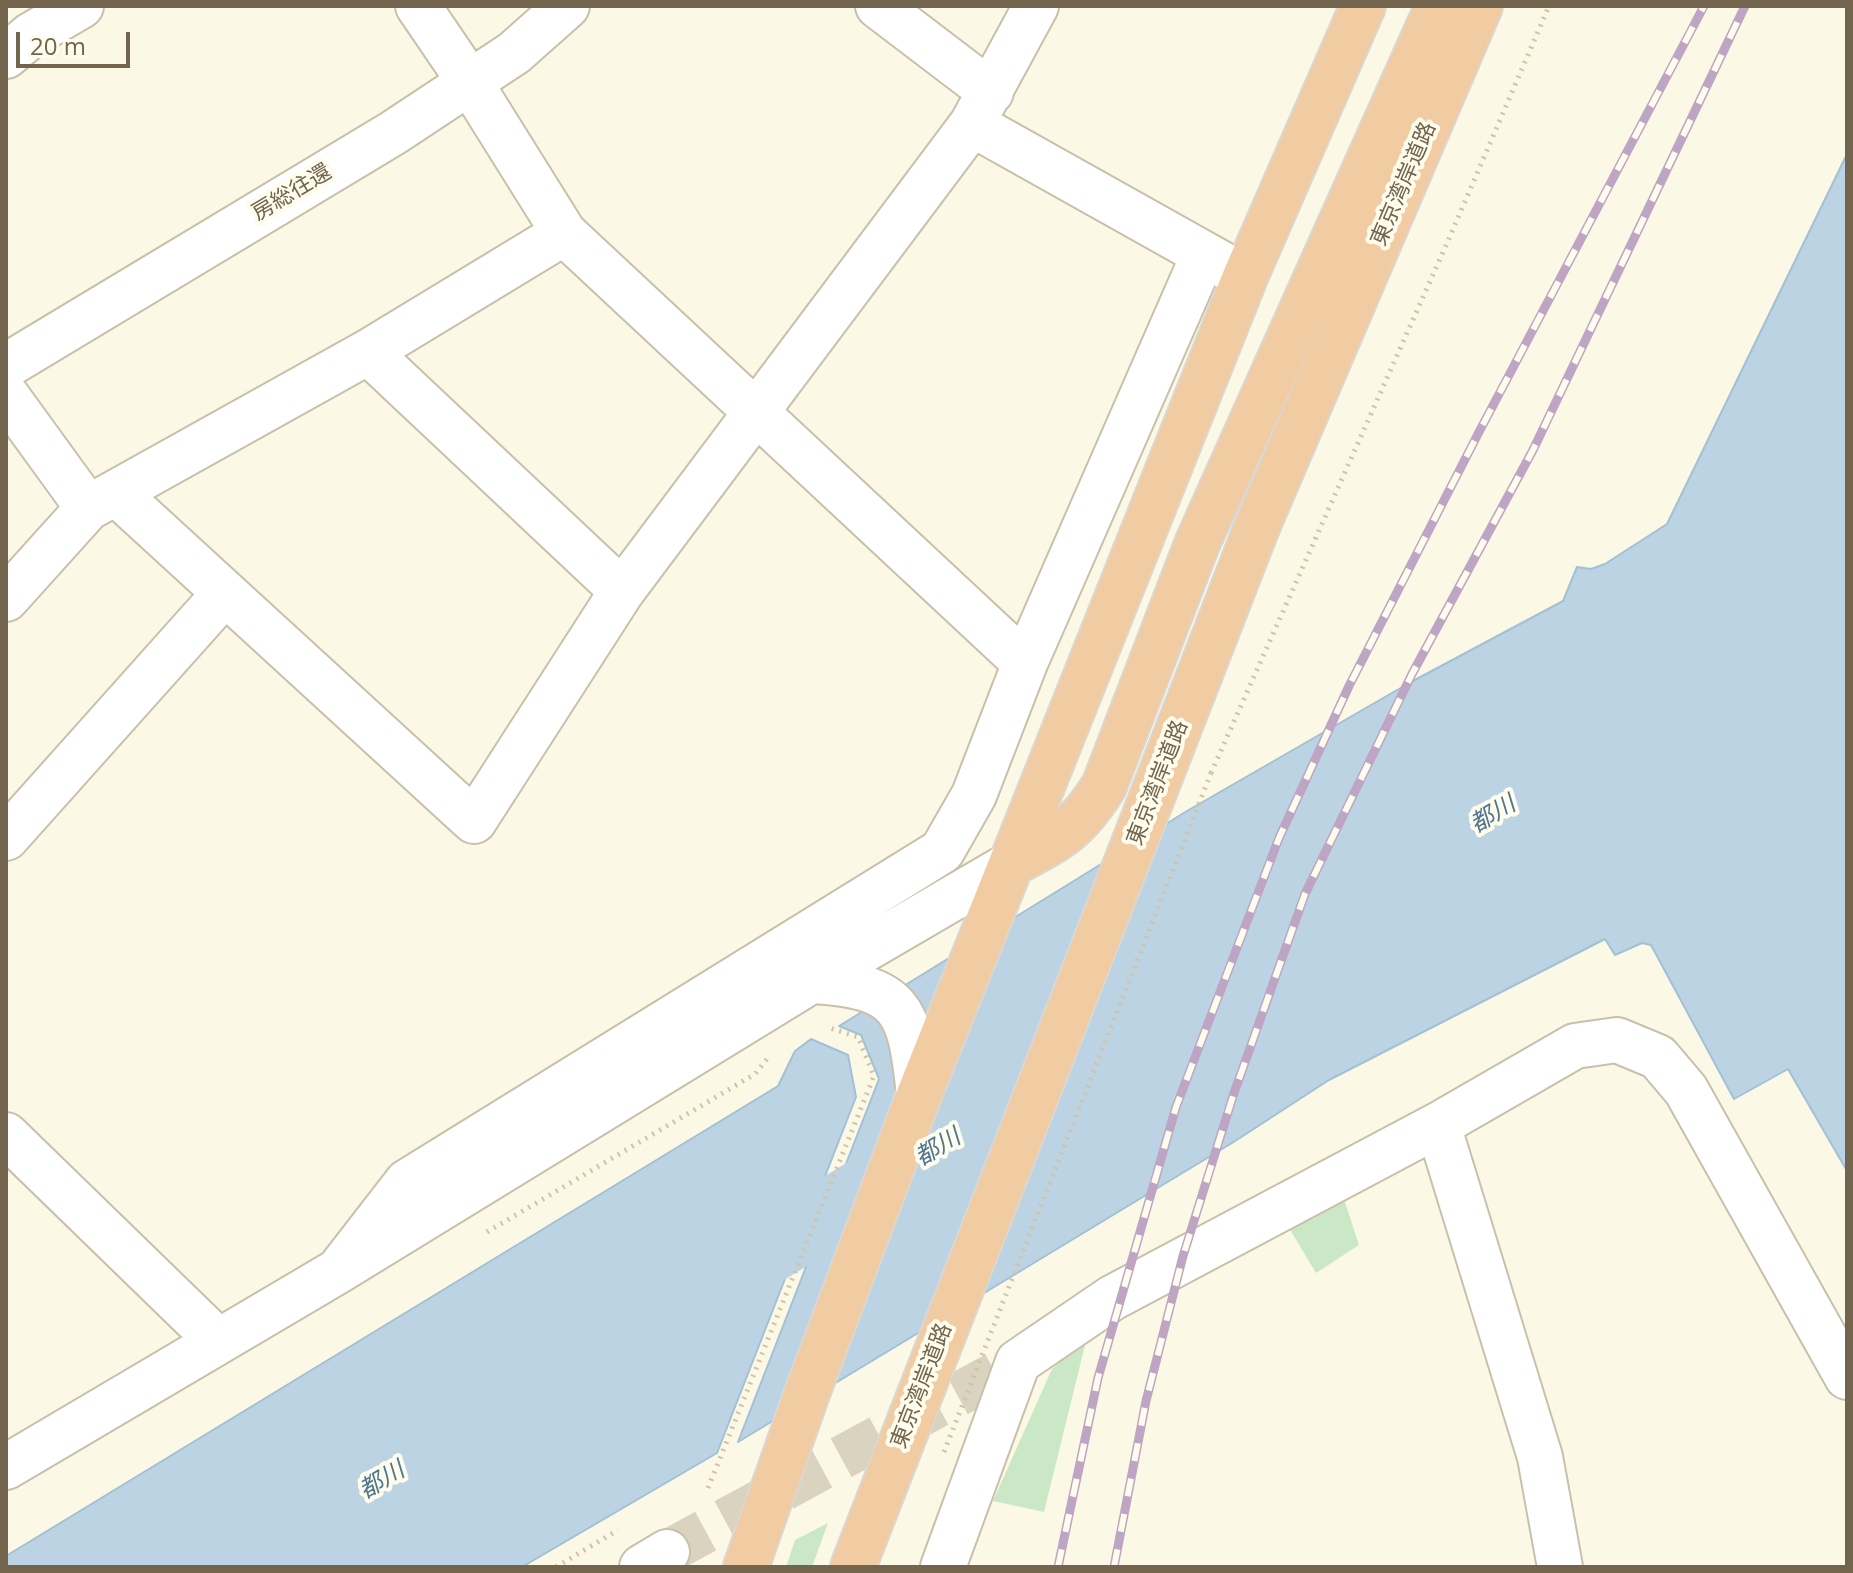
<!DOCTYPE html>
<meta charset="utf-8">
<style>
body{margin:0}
#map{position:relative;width:1853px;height:1573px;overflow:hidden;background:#fbf8e6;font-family:"Open Sans",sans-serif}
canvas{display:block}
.frame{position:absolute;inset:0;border:8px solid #73644d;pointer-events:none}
.scale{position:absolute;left:16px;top:32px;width:114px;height:36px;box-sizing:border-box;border:4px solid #73644d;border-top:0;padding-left:10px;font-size:24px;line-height:28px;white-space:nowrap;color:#73644d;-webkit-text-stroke:6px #fefced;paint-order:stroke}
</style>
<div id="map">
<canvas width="1853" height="1573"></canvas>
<div class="frame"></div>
<div class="scale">20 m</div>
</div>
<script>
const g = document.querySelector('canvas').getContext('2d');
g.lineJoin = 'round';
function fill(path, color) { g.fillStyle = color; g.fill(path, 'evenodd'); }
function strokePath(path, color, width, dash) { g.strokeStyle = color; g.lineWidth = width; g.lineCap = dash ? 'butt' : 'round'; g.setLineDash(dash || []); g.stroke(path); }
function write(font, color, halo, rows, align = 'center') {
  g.font = font + ' "Open Sans","Noto Sans JP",sans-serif'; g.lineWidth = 8; g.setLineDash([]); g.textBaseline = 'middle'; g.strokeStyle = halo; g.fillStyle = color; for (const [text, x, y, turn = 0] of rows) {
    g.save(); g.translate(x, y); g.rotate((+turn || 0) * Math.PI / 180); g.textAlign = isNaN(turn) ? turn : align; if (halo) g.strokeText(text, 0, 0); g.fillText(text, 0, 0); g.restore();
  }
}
const green = new Path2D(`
 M1342,1193L1359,1245L1316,1273L1289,1228Z
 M1087,1337L1044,1512L993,1501L1052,1369Z
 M828,1523L812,1567H786L795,1540Z`);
const water = new Path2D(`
 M1847,154V1171L1788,1069L1734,1099L1651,945L1642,943L1615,955L1605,939L1329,1080L1232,1143L738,1442L879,1079L861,1035L839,1026L1187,811L1411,682L1563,601L1577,567L1591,569L1605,564L1667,524Z
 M811,1039L848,1055L856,1097L717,1453L522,1567H6V1556L778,1086L795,1051Z`);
const river = new Path2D(`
 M726,1275L906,1167`);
const minorTunnel = new Path2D(`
 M667,1552L1018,1362`);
const path = new Path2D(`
 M1211,773L1448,241L1549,6
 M487,1232L755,1074L767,1059
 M708,1488L874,1076L858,1037L827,1027
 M556,1567L618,1530`);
const minor = new Path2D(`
 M418,6L469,81L564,233L1025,663
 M878,6L991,92
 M6,56L31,35L81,6
 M972,124L1229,268
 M368,352L622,591
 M6,366L393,133L514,53L567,6
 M6,395L88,508
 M116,493L474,821L622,591L972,124L1036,6
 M6,599L88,508L368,352L564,233
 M6,838L225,593
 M811,981C903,986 910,1009 919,1095
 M1438,1125L1540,1457L1560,1567
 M6,1135L218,1341
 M338,1271L407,1182L942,851L974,795L1025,663L1204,254
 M6,1467L338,1271L811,981L1013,863
 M642,1567L667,1552
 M943,1567L1018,1362L1112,1298L1438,1125L1575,1046L1617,1040L1658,1057L1686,1090L1847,1377`);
const highway = new Path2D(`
 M1013,863C1058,839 1076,831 1104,786L1197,544L1438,6
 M746,1567L806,1396L919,1095L1245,277L1363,6
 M853,1567L1257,527L1480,6`);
const rail = new Path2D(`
 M1058,1567L1098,1378L1176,1107L1279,838L1349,686L1479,432L1704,6
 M1114,1567L1146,1401L1183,1256L1234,1093L1305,894L1412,674L1533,450L1745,6`);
const pathBridge = new Path2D(`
 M944,1452L1211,773`);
const streetNames = [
 ["東京湾岸道路",1404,184,-67],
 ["房総往還",292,193,-31],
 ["東京湾岸道路",1158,783,-69],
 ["東京湾岸道路",922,1386,-69]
];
const waterNames = [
 ["都川",1493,815,-31],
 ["都川",938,1148,-31],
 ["都川",382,1481,-31]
];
fill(green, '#cbe8c6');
fill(water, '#bcd3e3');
strokePath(water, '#a3c0d4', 2);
strokePath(river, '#bcd3e3', 68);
strokePath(minorTunnel, '#d9d3c0', 44, [44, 22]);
strokePath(minor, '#c9c0ab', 48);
strokePath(highway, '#dbd7d1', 48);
strokePath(path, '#d3c2a3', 5, [2, 6]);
strokePath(minor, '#fff', 44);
strokePath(highway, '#f1cba1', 44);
strokePath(rail, '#bea5c4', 9);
strokePath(rail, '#fefced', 6, [18]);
strokePath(pathBridge, '#d3c2a3', 5, [2, 6]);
write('22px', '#73644d', '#fefced', streetNames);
write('italic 24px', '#4e7592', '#fefced', waterNames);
</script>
